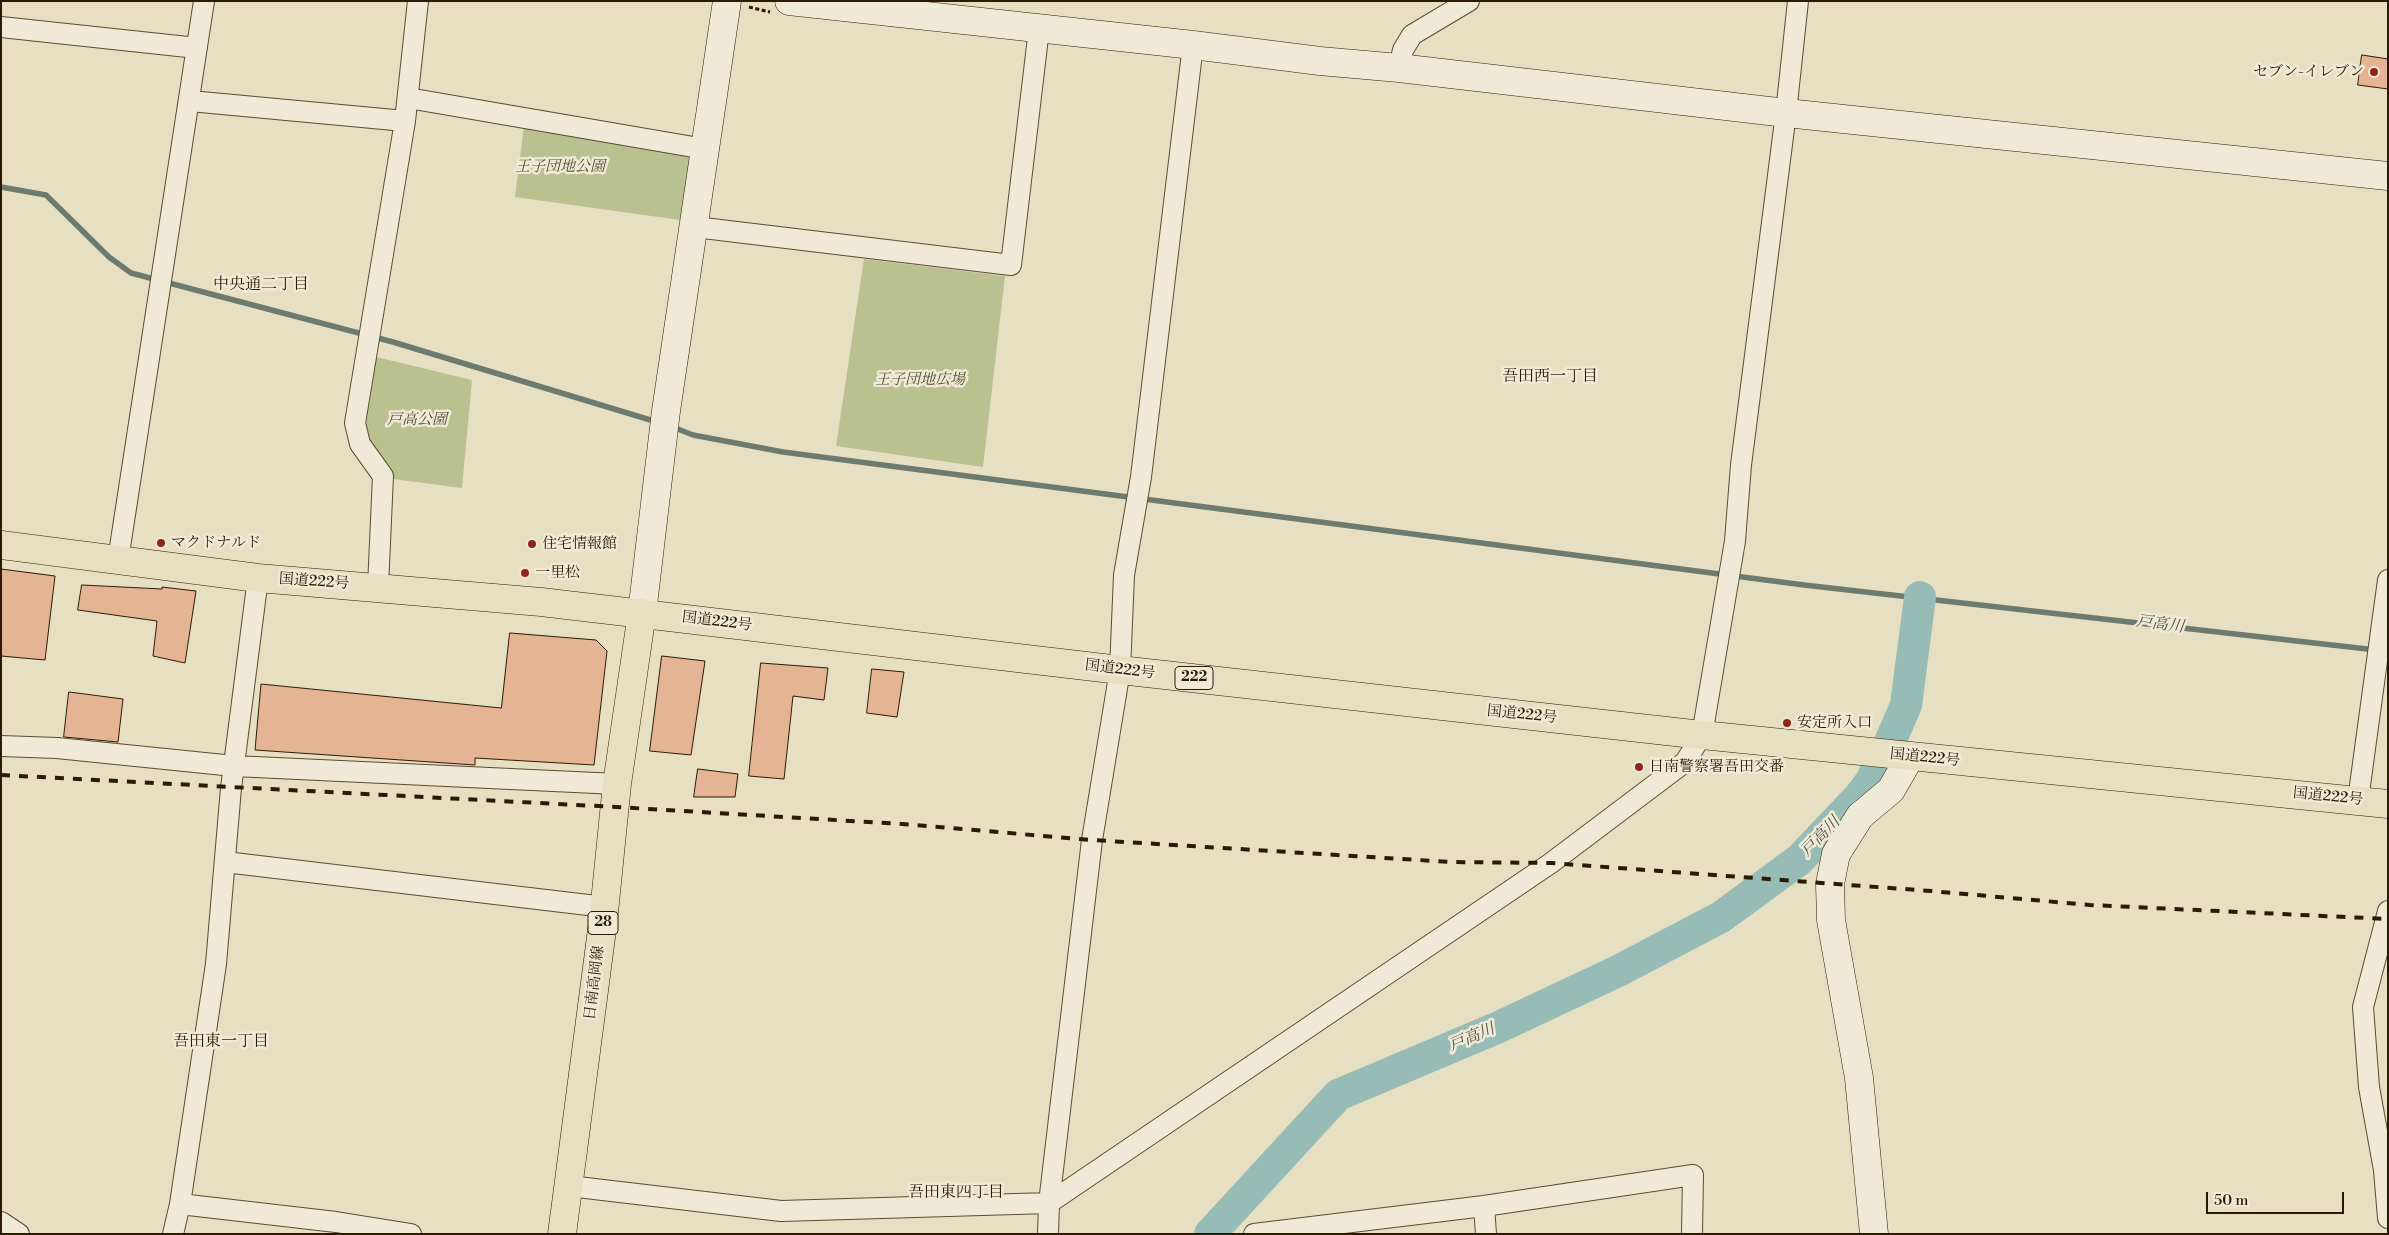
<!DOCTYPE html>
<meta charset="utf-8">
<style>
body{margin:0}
#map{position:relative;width:2389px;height:1235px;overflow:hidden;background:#e7dfc1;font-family:"Libre Bodoni",serif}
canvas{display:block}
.frame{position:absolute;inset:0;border:2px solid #2d1a02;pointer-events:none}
.scale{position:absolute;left:2206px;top:1192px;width:138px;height:22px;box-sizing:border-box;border:2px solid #2d1a02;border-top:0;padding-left:6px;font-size:15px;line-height:18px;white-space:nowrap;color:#2d1a02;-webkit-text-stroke:4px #efead7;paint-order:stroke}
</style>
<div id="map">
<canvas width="2389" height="1235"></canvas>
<div class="frame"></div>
<div class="scale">50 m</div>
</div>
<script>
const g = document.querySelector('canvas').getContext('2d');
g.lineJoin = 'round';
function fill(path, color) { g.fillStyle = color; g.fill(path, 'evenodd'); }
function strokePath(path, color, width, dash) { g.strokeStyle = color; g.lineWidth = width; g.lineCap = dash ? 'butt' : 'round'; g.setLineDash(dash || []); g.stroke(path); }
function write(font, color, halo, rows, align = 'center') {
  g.font = font + ' "Libre Bodoni","Noto Serif JP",serif'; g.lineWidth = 5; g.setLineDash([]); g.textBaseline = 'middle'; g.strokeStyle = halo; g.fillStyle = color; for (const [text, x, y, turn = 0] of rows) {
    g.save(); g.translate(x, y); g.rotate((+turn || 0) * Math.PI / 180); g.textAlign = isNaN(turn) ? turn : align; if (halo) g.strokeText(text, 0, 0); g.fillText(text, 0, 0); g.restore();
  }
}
const green = new Path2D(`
 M524,126L696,152L687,221L515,197Z
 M864,259L1005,276L983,467L836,446Z
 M372,356L472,380L462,488L393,479L392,469L365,436Z`);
const stream = new Path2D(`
 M1,187L46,195L109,257L131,273L393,342L657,422
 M670,426L693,435L783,452L1804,585L2376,650`);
const river = new Path2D(`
 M1210,1234L1338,1095L1499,1027L1618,971L1721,917L1799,860L1859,797L1871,781L1890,742L1906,705L1920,597`);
const building = new Path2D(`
 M2362,55L2388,59V89L2358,85Z
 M1,569L55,576L45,660L1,656Z
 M82,585L162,589V587L196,591L185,663L153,656L157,621L78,610Z
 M510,633L596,640L607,651L594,765L475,758V765L255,750L261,684L501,708Z
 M662,656L705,661L691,755L650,751Z
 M761,663L828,668L824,700L793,696L784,779L749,776Z
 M872,669L904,672L897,717L867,713Z
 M69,692L123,699L118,742L64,737Z
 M698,769L738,774L735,797H694Z`);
const path = new Path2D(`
 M749,7L770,12`);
const street = new Path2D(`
 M1,27L197,48
 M1399,68L1403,50L1412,35L1469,1
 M408,98L705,149
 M190,101L405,121
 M695,227L1011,265L1039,29
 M118,560L204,1
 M378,587L383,476L360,444L355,423L405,121L418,1
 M1,746L57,748L234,766L617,784
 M2358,800L2388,580
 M225,862L605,907
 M2388,911L2363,1007L2369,1087L2384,1170L2388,1218
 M569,1186L781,1211L1049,1203L1551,863L1685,762L1702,735L1735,541L1741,465L1786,113L1798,1
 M180,1204L336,1222L411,1234
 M1484,1206L1486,1234
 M1,1222L19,1234
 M173,1234L180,1204L216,964L231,788L258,578
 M1048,1234L1049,1203L1092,840L1120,670L1124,575L1141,477L1193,45
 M1254,1234L1484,1206L1693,1175L1692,1234`);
const secondary = new Path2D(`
 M789,1L1193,45L1320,61L1399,68L1786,113L2388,176
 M642,613L666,411L727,1
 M1874,1234L1859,1078L1831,920L1830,884L1836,854L1860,816L1891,790L1910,757`);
const primary = new Path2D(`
 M562,1234L603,922L617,784L642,613`);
const highway = new Path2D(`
 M1,545L258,578L541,602L1120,670L1702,735L2388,804`);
const rail = new Path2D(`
 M1,775L616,807L902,824L1092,840L1451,862L1551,863L1931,891L2090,905L2388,919`);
const markers = [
 [2374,72,5,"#8f2418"],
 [161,543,5,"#8f2418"],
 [532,544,5,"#8f2418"],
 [525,573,5,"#8f2418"],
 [1787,723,5,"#8f2418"],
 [1639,767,5,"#8f2418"]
];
const shields = [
 [1194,678,38],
 [603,923,30]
];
const shieldNames = [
 ["222",1194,678],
 ["28",603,923]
];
const poiNames = [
 ["セブン-イレブン",2364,72,"right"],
 ["マクドナルド",171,543],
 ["住宅情報館",542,544],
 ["一里松",535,573],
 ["安定所入口",1797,723],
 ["日南警察署吾田交番",1649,767]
];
const parkNames = [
 ["王子団地公園",560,167],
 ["王子団地広場",920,380],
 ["戸高公園",417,420]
];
const streetNames = [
 ["国道222号",314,582,4],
 ["国道222号",717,622,7],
 ["国道222号",1120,670,7],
 ["国道222号",1522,715,6],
 ["国道222号",1925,758,6],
 ["国道222号",2328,797,6],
 ["日南高岡線",595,983,-83]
];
const neighbourhoodNames = [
 ["中央通二丁目",261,285],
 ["吾田西一丁目",1550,377],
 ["吾田東一丁目",221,1042],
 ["吾田東四丁目",956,1193]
];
const waterNames = [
 ["戸高川",2160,625,7],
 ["戸高川",1821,837,-46],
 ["戸高川",1472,1038,-23]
];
fill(green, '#b9c191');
strokePath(stream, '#6d7b6e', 5.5);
strokePath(river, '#97bcb6', 32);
fill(building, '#e5b494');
strokePath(building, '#2d1a02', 1);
strokePath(street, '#5c4b32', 22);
strokePath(secondary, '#2d1a02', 29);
strokePath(primary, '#2d1a02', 29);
strokePath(highway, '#2d1a02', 29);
strokePath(path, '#2d1a02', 3, [4, 2.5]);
strokePath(street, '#efead7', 20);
strokePath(secondary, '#efead7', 28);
strokePath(primary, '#e7dfc1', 28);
strokePath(highway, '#e7dfc1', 28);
strokePath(rail, '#2d1a02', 4, [9, 9]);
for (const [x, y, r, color] of markers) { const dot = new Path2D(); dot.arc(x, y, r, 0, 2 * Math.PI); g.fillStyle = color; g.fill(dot); strokePath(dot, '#efead7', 2); }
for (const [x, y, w] of shields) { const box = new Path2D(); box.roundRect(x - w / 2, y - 11.5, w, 23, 4); g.fillStyle = '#efead7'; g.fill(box); strokePath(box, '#2d1a02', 1); }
write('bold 14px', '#2d1a02', null, shieldNames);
write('15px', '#2d1a02', '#efead7', poiNames, 'left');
write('italic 15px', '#574c2d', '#efead7', parkNames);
write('15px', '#2d1a02', '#efead7', streetNames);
write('16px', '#2d1a02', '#efead7', neighbourhoodNames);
write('italic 16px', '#525341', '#efead7', waterNames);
</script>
